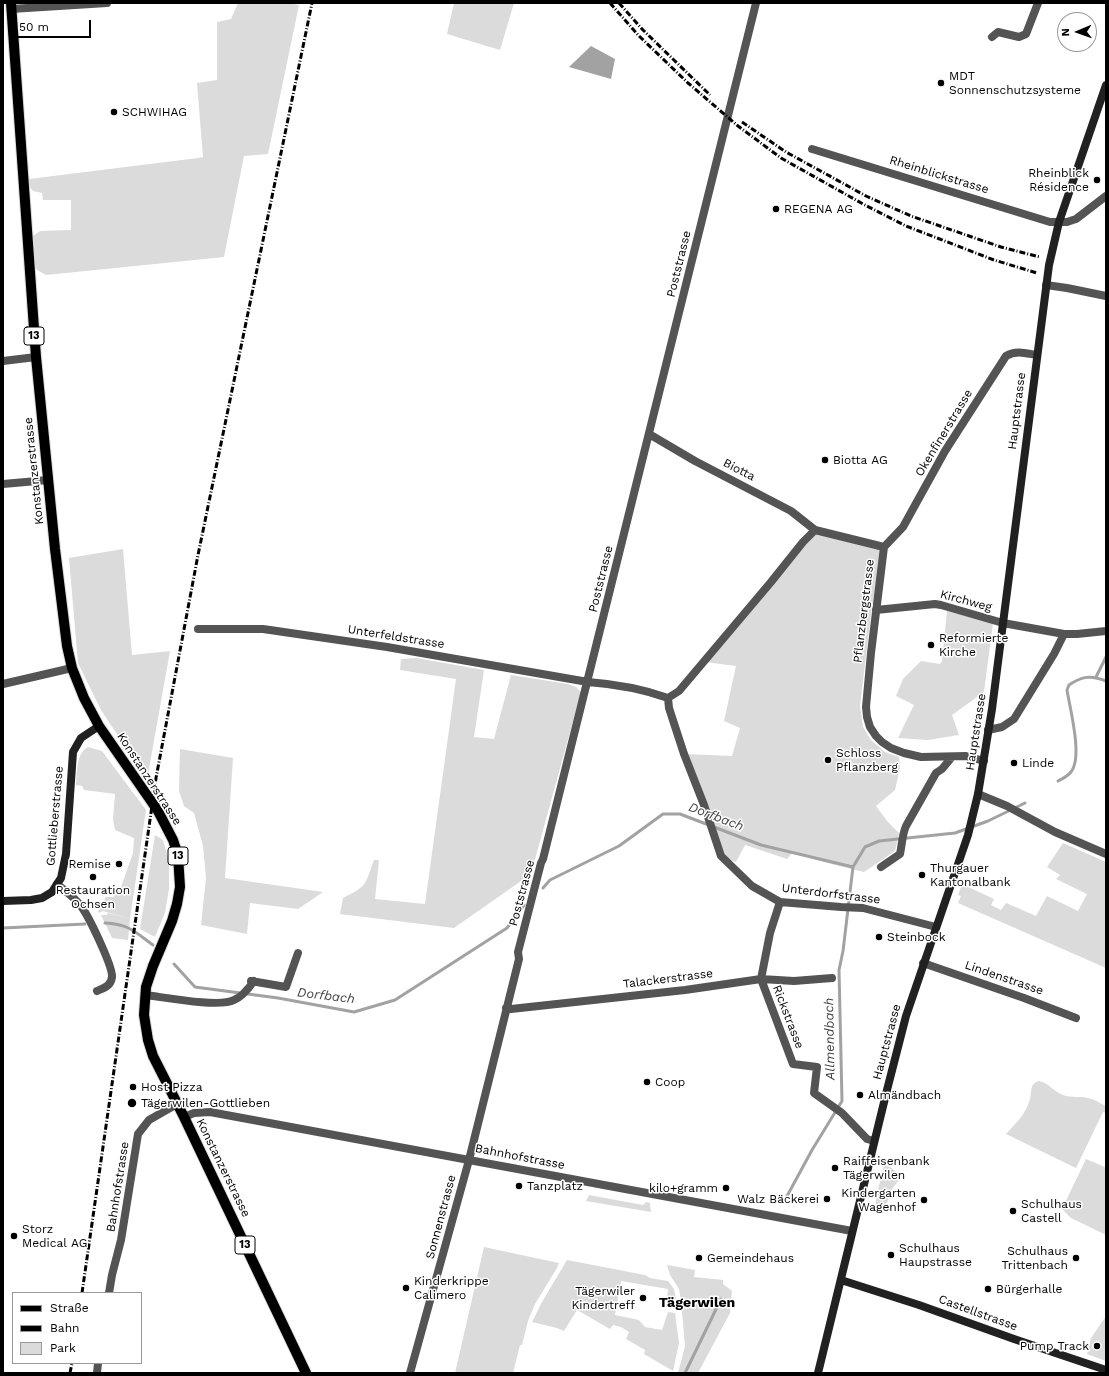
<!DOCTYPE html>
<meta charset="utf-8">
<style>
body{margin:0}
#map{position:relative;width:1109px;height:1376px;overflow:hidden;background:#fff;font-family:"Work Sans",sans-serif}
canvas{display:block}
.frame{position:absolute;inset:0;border:4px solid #000;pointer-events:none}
.legend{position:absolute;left:12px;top:1292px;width:130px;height:72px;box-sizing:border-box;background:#fff;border:1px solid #999;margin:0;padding:5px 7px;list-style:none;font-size:12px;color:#000}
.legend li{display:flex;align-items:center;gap:8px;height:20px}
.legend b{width:20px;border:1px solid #999}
.north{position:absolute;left:1057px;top:12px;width:40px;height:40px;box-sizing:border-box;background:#fff;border:1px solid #999;border-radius:50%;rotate:268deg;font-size:11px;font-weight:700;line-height:16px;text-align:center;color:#000}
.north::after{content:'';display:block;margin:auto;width:14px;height:18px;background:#000;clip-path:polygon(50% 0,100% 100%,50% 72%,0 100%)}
.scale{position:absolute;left:12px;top:20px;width:79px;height:18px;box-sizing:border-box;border:2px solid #000;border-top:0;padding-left:5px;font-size:12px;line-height:14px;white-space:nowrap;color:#000;-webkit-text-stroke:3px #fff;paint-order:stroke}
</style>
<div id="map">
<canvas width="1109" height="1376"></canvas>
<div class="frame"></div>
<ul class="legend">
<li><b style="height:5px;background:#000"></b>Straße</li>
<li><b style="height:5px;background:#000"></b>Bahn</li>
<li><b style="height:11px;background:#dbdbdb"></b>Park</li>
</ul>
<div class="north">N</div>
<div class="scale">50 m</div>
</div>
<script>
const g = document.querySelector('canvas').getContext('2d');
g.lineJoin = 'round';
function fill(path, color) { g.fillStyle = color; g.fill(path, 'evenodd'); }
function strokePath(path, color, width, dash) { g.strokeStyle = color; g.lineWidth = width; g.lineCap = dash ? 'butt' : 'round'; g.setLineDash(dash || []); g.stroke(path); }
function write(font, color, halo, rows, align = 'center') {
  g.font = font + ' "Work Sans",sans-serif'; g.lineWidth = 3; g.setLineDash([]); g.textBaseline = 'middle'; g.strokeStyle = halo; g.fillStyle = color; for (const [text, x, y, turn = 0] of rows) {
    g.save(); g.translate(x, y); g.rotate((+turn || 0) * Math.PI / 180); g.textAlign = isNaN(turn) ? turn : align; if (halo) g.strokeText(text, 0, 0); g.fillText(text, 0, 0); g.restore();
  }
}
const green = new Path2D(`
 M238,3H287L299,5L268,154L244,156L224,257L46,275L37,270L34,264L33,236L40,231L71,230V200H43L42,193L33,191L29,186V179L198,158L203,157L197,83L217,80V22L231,19Z
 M454,3H514L500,50L447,34Z
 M815,530L884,547L872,606L860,706L863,727L871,740L885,752L899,757L900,768L895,790L876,806L887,821L899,833L895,851L864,872L831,864L792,853L787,859L745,845L736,862L721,856L684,754L732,756L740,728L724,721L736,666L705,662Z
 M123,549L132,655L170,651L147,780L101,710L78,663L69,558Z
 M947,611L993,623L984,692L952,715L959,735L928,740L898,738L914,705L896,696L903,679L921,661L940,664L942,661Z
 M416,658L484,670L474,737L494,739L511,675L568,684L576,687L581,692L531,874L454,928L340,914L343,898C367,886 365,885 374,860H379L375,899L425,904L456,679L400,670L401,659Z
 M88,747L102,751L146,810L130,919L103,911L99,913L98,911L104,903L105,897H114L115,890H120L133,853L134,838L115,830L113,819L115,794L84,790L82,786L76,785C77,773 76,753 88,747Z
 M180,749L233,758L225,878L323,892L298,909L250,903L247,934L201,925L206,878L203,846L194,813L184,806L179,791Z
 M155,835L163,840L169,861V889L165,913L155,937L140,929Z
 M1063,843L1106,862V968L958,903L961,896L958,895L962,884L994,899L991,905L1001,910L1006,903L1036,916L1047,896L1078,911L1087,894L1056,879L1060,875L1047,867Z
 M108,913L130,919L128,940L112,938L101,915H107Z
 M1039,1081C1049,1083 1054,1092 1063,1095C1072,1098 1080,1096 1088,1098C1094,1099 1100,1103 1106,1106V1113L1103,1112L1076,1168L1006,1134C1015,1124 1025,1115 1029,1102C1033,1093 1028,1084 1039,1081Z
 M1086,1159L1105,1167L1106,1166V1235L1071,1218L1062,1209Z
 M884,1165L890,1167L902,1176L892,1189L883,1214L879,1213L876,1208V1198Z
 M589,1195L643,1205L646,1202L650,1203L651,1212L586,1201Z
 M484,1247L559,1263L557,1268L535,1304L528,1321L522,1345H520L513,1373H455Z
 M567,1260L645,1275L650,1278L668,1281L674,1289L676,1299L667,1298L668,1289L621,1281L615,1315L639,1320L645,1327L662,1330L668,1312L675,1313L679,1343L673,1371L644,1354L645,1350L626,1339L629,1332L621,1327L613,1325L610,1329L577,1310L564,1331L557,1328L532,1322L542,1302Z
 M667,1265L695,1270L694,1277L723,1280V1284L732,1291L730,1313L698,1373H678L685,1346L681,1300L679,1289L670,1275Z
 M1106,1316V1361L1087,1354L1091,1338Z`);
const water = new Path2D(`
 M591,46L615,59L611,79L569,67Z`);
const stream = new Path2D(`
 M1096,677L1106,657
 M1058,781C1062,779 1068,776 1071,772C1083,757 1070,709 1067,690L1069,685C1082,676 1091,675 1106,681
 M543,888L550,880L619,846L663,814H680L761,845L853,867
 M105,923C129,924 135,932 153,945
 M3,928L85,924
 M174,964L195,987L278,998L354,1012L395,1000L507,928L524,905
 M786,1198L812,1150L842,1101L839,970L843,951L853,867L865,847L879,841L955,833L988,821L1025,803
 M685,1373L721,1299`);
const street = new Path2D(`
 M11,9L107,3
 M992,37L998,32L1019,37L1026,34L1038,3
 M812,149L1050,222H1067L1076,219L1106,196
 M1046,285L1067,288L1106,296
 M3,361L36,357
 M649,434L695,461L791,511L815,530
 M3,484L48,480
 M884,547L871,653L866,707L867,717L870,727L876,736L882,742L891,748L904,753L921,757L966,756L984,761
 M884,547L903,527L945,451L1006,356C1016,350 1025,353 1036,355
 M876,610L935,604L941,605L1003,623L1064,634
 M198,629H263L387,647L588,682C614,684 643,689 668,698L669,708L684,754L704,805L721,856L752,886L780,902L841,907L863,908L936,927
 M3,684L72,668
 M668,698L679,691L771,582L803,542L815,530L884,547
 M988,730L1002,727L1014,719L1054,654L1064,634H1077L1106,631
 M978,794L1007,806L1055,832L1106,854
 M881,867L900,854C902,845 902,835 906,826L936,773L942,769L952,757
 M57,884C65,891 74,897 80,905C88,914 113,967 112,977C111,986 104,988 97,991
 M780,902L770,933L761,979L793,1064L817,1067L814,1093L842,1113L867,1139L874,1141
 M923,963L1024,998L1076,1018
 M251,981L286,987L298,953
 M145,995C163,997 219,1008 234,1000C242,997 249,988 254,981
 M506,1008L511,1009L685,990L761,979L794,981L832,978
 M184,1117L194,1113L210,1112L852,1231
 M109,1293L112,1275L121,1240L138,1134L149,1120L177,1104
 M97,1373L98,1363
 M410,1373L469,1160L519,959L518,952L541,863L543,859L756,3`);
const secondary = new Path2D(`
 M3,901L31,900L42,898L52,892L61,878L66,854L73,752L81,738L99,726
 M841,1280L919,1305L1014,1339L1106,1370
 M818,1373L887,1090L906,1016L968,835L978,794L992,709L1049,265L1059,222L1106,85`);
const primary = new Path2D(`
 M11,3L36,357L55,549L67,646L72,668L84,698L99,726L158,811L173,840L178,855L180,887L177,904L172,921L153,966L146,987L144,1015L148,1040L153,1056L184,1117L306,1373`);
const rail = new Path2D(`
 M610,3L638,35L688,83L738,126L781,158L863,204L906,226L994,260L1037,273
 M619,3L643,30L710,95
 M742,122L786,152L866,196L911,216L1001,247L1040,257
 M82,1293L156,778L198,555L312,3
 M70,1373L72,1363`);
const markers = [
 [941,83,4,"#000"],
 [114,112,4,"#000"],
 [1097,180,4,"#000"],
 [776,209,4,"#000"],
 [825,460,4,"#000"],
 [931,645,4,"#000"],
 [828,760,4,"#000"],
 [1014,763,4,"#000"],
 [119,864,4,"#000"],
 [922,875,4,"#000"],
 [93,877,4,"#000"],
 [879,937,4,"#000"],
 [647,1082,4,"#000"],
 [133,1087,4,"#000"],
 [860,1095,4,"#000"],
 [132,1103,5,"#000"],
 [835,1168,4,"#000"],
 [519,1186,4,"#000"],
 [726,1188,4,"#000"],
 [827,1199,4,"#000"],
 [924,1200,4,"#000"],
 [1013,1211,4,"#000"],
 [14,1236,4,"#000"],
 [891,1255,4,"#000"],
 [699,1258,4,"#000"],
 [1076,1258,4,"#000"],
 [406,1288,4,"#000"],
 [988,1289,4,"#000"],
 [643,1298,4,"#000"],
 [1097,1346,4,"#000"]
];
const shields = [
 [34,336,20],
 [178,856,20],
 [245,1245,20]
];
const shieldNames = [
 ["13",34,336],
 ["13",178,856],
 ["13",245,1245]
];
const poiNames = [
 ["MDT",949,76],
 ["Sonnenschutzsysteme",949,90],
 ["SCHWIHAG",122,112],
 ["Rheinblick",1089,173,"right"],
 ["Résidence",1089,187,"right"],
 ["REGENA AG",784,209],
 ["Biotta AG",833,460],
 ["Reformierte",939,638],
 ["Kirche",939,652],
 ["Schloss",836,753],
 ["Pflanzberg",836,767],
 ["Linde",1022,763],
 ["Remise",111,864,"right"],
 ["Thurgauer",930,868],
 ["Kantonalbank",930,882],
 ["Restauration",93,890,"center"],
 ["Ochsen",93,904,"center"],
 ["Steinbock",887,937],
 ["Coop",655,1082],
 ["Host Pizza",141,1087],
 ["Almändbach",868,1095],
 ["Tägerwilen-Gottlieben",141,1103],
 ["Raiffeisenbank",843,1161],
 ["Tägerwilen",843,1175],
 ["Tanzplatz",527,1186],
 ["kilo+gramm",718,1188,"right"],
 ["Kindergarten",916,1193,"right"],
 ["Wagenhof",916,1207,"right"],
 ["Walz Bäckerei",819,1199,"right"],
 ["Schulhaus",1021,1204],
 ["Castell",1021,1218],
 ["Storz",22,1229],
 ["Medical AG",22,1243],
 ["Schulhaus",899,1248],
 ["Haupstrasse",899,1262],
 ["Schulhaus",1068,1251,"right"],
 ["Trittenbach",1068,1265,"right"],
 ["Gemeindehaus",707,1258],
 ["Kinderkrippe",414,1281],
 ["Calimero",414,1295],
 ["Bürgerhalle",996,1289],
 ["Tägerwiler",635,1291,"right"],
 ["Kindertreff",635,1305,"right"],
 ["Pump Track",1089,1346,"right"]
];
const streetNames = [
 ["Rheinblickstrasse",939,175,17],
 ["Poststrasse",679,264,-76],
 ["Hauptstrasse",1017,411,-83],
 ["Okenfinerstrasse",944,433,-59],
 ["Biotta",739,470,27],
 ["Konstanzerstrasse",34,471,-96],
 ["Poststrasse",601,579,-76],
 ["Kirchweg",966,601,15],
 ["Pflanzbergstrasse",864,611,-83],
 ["Unterfeldstrasse",396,637,9],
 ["Hauptstrasse",976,732,-81],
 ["Konstanzerstrasse",149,779,57],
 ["Gottlieberstrasse",55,816,-85],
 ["Poststrasse",522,893,-75],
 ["Unterdorfstrasse",831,894,7],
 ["Lindenstrasse",1004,978,19],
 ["Talackerstrasse",668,979,-7],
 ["Rickstrasse",788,1017,69],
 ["Hauptstrasse",887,1042,-75],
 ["Bahnhofstrasse",520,1157,11],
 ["Konstanzerstrasse",223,1168,64],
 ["Bahnhofstrasse",118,1187,-81],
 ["Sonnenstrasse",441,1217,-75],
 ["Castellstrasse",978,1313,20]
];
const waterNames = [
 ["Dorfbach",716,817,21],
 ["Dorfbach",326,996,7],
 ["Allmendbach",830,1039,-91]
];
const quarterNames = [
 ["Tägerwilen",697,1303]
];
fill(green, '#dbdbdb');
fill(water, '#a2a2a2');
strokePath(stream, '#a2a2a2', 3);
strokePath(primary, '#dbdbdb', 12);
strokePath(street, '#545454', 8);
strokePath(secondary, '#212121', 8);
strokePath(primary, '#000', 10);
strokePath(rail, '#000', 3, [6, 2, 1, 2]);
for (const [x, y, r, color] of markers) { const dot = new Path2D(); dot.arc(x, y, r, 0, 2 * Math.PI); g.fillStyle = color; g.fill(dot); strokePath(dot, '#fff', 1.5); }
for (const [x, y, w] of shields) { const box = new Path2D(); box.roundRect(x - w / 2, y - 9, w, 18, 3); g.fillStyle = '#fff'; g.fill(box); strokePath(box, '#000', 1); }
write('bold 11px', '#000', null, shieldNames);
write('12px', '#000', '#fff', poiNames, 'left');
write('12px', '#000', '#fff', streetNames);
write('italic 13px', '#434343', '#fff', waterNames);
write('bold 14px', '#000', '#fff', quarterNames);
</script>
